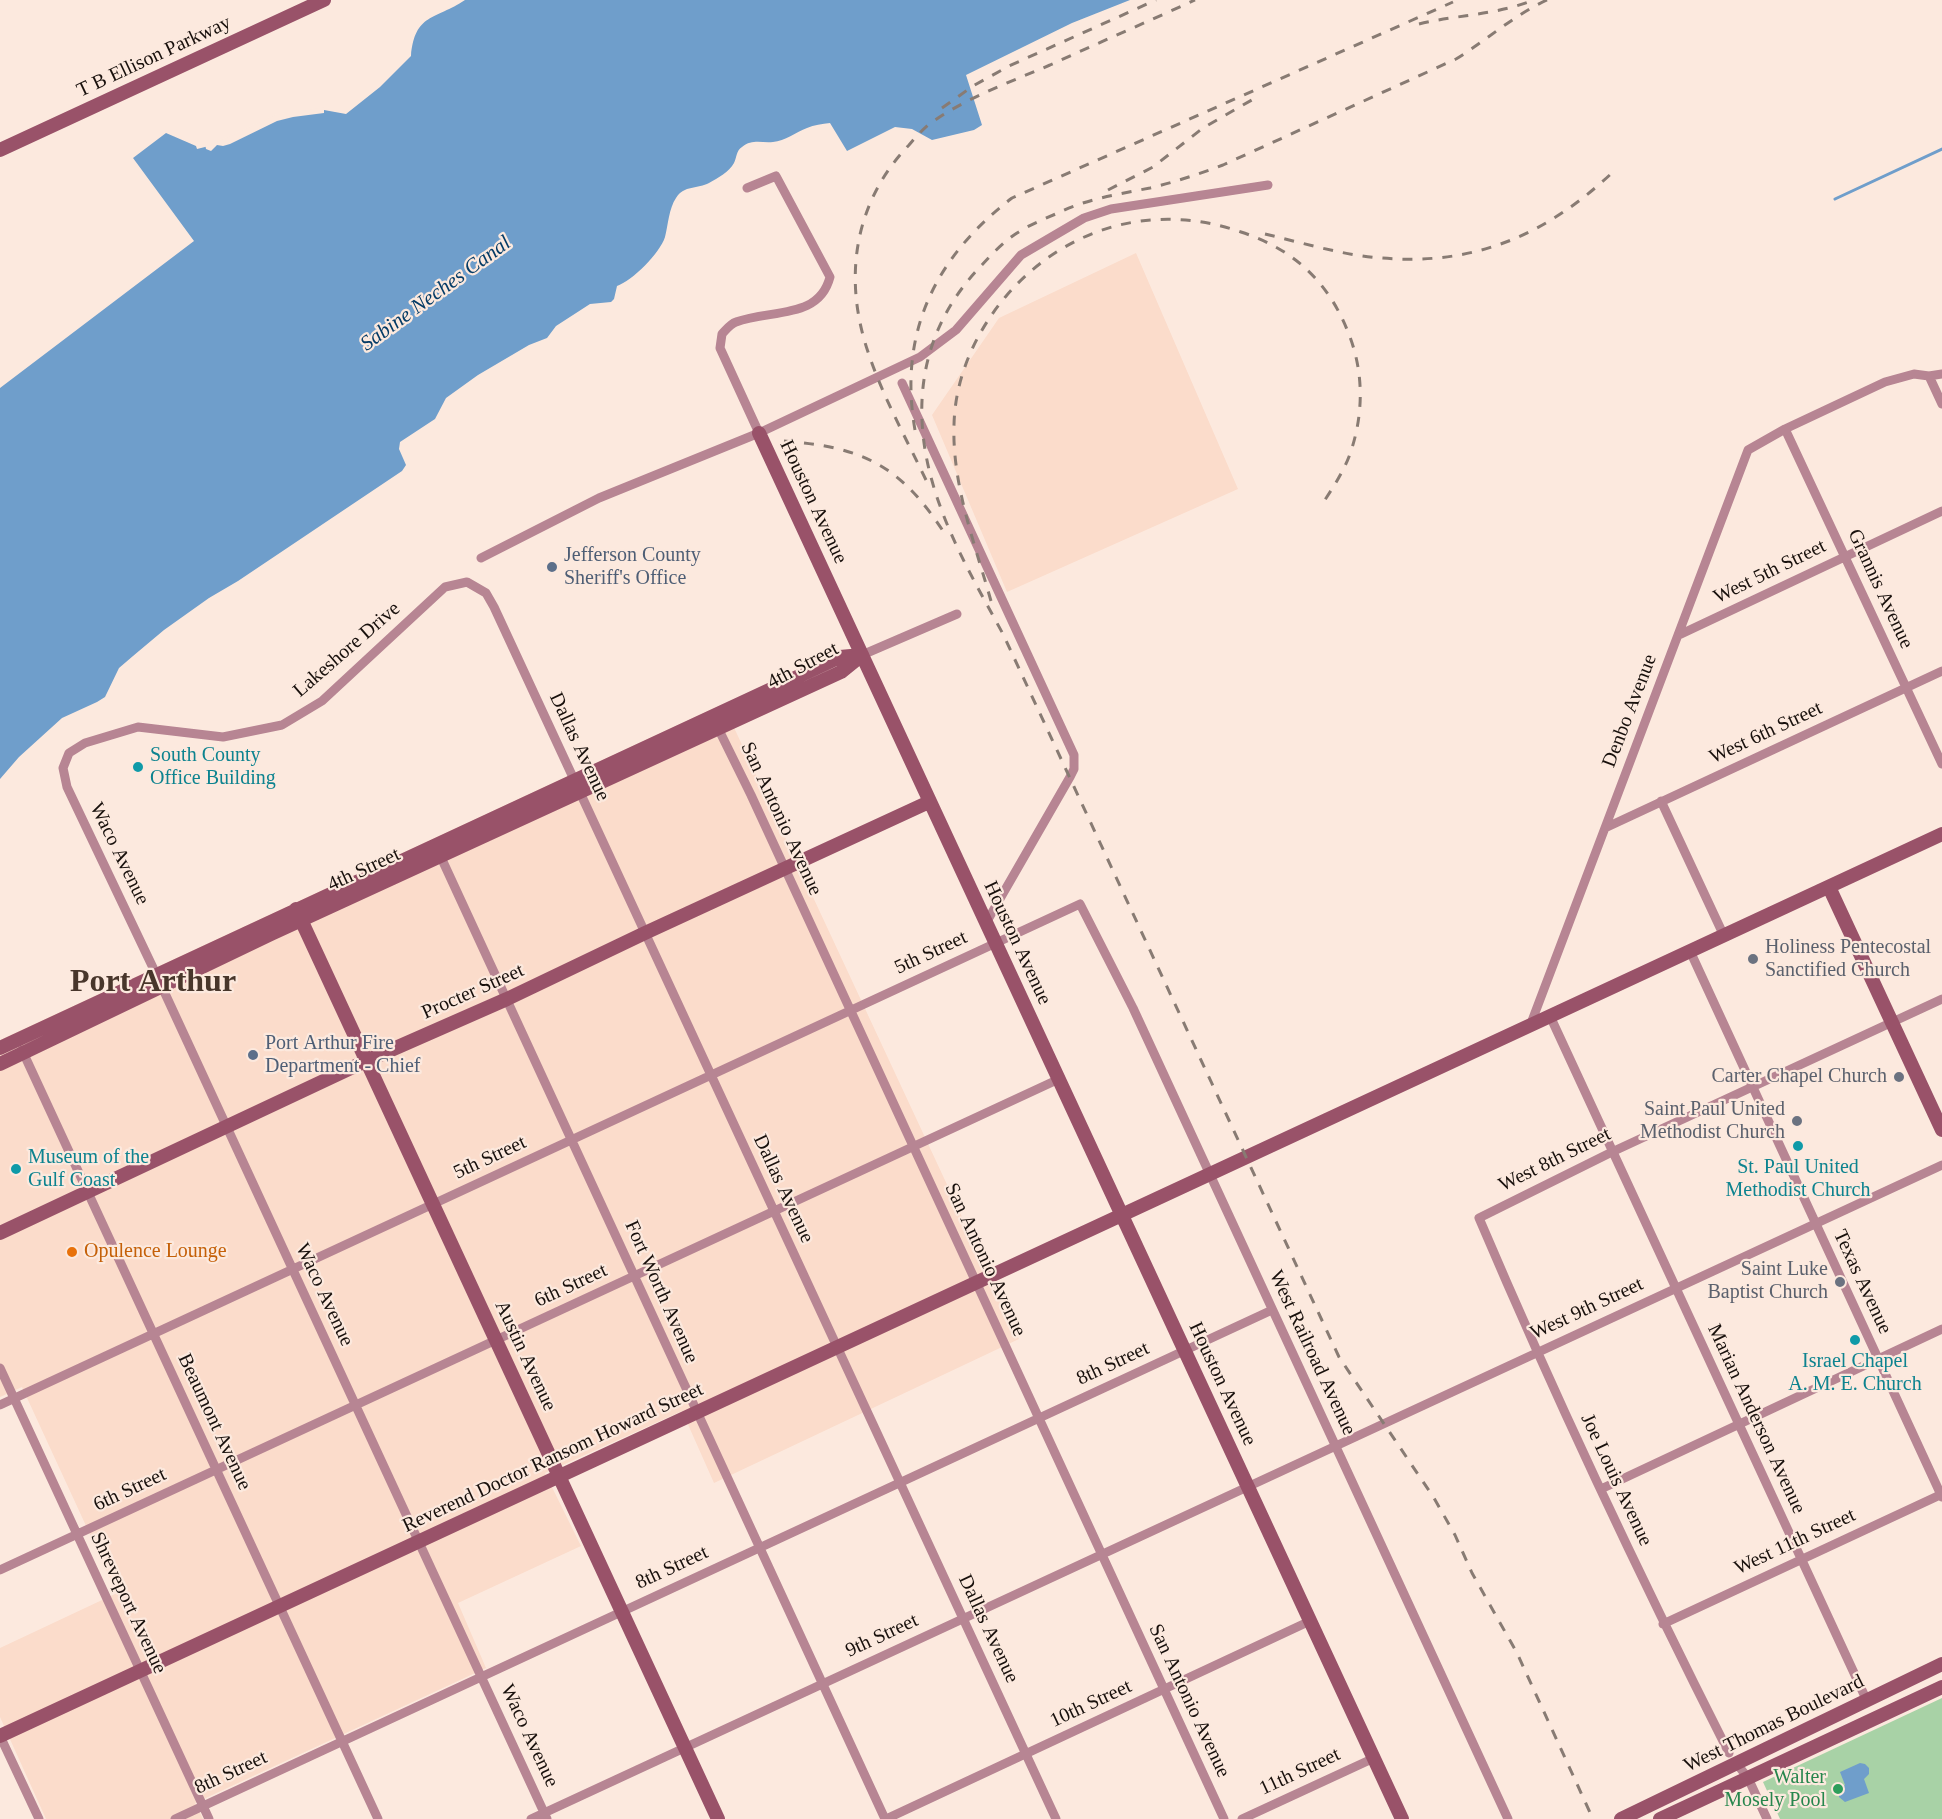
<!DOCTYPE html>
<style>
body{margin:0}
canvas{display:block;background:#fce9de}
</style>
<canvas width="1942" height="1819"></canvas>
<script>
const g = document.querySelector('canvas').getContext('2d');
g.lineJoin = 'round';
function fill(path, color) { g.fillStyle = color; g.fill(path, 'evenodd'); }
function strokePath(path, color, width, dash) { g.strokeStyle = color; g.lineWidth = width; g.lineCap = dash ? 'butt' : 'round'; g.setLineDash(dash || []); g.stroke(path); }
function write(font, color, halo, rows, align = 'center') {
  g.font = font + ' "Times New Roman",serif'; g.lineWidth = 4.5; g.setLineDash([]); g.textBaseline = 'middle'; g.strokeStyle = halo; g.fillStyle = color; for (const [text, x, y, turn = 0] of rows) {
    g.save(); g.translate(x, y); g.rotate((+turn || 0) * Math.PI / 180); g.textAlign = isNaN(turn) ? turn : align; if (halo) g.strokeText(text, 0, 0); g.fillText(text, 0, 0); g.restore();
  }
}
const built = new Path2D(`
 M1136,253L1238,489L1007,592L932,415L999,318Z
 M723,704L1019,1339L714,1483L682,1411L545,1473L581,1546L458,1603L486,1668L195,1803L203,1819H46L0,1717V1648L117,1593L22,1387L0,1397V1040Z`);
const green = new Path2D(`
 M1942,1698V1819H1780L1763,1782Z`);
const water = new Path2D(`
 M465,0H1130L1072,23L966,75L982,125L974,130L932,140L912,129L895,127L847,151L830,123C822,124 814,125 807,128C796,132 785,141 773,142C761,143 752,139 742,147C736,151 737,157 734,163C729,172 718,178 709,183C698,189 684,185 676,198C669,208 668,225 665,237C660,253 632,281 617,286L614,299L611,302L590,304L556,326L547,338L529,345L478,375L446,398L435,419L400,442L399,449L406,465L402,471L238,581L209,598L164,630L133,656L119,668L105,697L97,702L62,718L19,757L0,779V388L194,241L133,158L166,133L196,146L197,149L217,144L276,117L324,110L346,114L380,87L411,56C415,13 435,20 465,0Z
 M1860,1763L1865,1764L1869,1768V1774L1864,1779L1869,1793L1845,1802L1839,1797V1790L1845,1785L1840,1772Z`);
const pier = new Path2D(`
 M324,107V113L293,117L277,121L230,144L223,146L217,145L211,151L206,149L205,144L213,143L228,137L275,115Z`);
const stream = new Path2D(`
 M1835,199L1942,149`);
const street = new Path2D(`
 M747,188L776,176L830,277C819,320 770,309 736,322C730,324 726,330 722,334L720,348L759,433
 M1929,376L1942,404
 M902,383L1074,755V769L1070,777L986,923
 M1785,429L1942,764
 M481,558L599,498L759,433L920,357L956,330L1021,255L1084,218L1111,209L1268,185
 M1679,635L1942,511
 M862,655L957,614
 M716,724L751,795L1224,1819
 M1661,801L1724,936
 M1605,828L1942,671
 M439,853L885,1819
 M1690,951L1942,1497
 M1550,1016L1867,1701
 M1530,1026L1748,450L1785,429L1885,382L1914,374L1929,376L1942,374
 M22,1050L378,1819
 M0,1368L209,1819
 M0,1405L1080,904L1133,1008L1508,1819
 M1601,1489L1942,1329
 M0,1570L1059,1079
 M1663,1624L1942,1494
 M0,1736L39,1819
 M1729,1753C1640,1577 1556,1399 1479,1218L1614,1151L1942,999
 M1737,1764L1748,1778L1767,1819
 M175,1819L1272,1310
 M531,1819C1001,1601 1472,1383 1942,1165
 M547,1819L156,974L67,787L63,768L69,753L85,743L138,727L223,737L282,725L322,701L445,587L467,582L486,593L494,607L1056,1819
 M886,1819L1310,1621
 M1242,1819L1374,1758`);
const secondary = new Path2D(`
 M0,150L324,0
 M759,433L1402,1819
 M1829,887L1942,1130
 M296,909L718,1819
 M0,1048L840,657L862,655
 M0,1064L271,934L841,672L862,655
 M0,1233L366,1061L507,999L645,933L929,802
 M0,1736L1942,834
 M1621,1819L1942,1664
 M1660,1819L1942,1687`);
const rail = new Path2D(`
 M1547,0C1514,15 1487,40 1456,59L1223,165C1199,174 1175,182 1150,188C1119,194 1086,199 1058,213C1044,219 1029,225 1017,233C1003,242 991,255 980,267C920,330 909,409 935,491C951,542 978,588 1003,634L1339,1357L1434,1498L1455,1535L1472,1573L1517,1653L1593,1819
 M1419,24C1456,15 1495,15 1531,1
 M942,108L973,86L1009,66L1156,0
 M1108,190L1153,167L1203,128L1257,97
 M1265,234C1303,243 1342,255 1381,258C1475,266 1546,235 1613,172
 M915,430C898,333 935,257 1012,198L1453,2
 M784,441C864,447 901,466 945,534
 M926,480C904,434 878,388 864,339C844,268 858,198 909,145C915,138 921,131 928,125C965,98 1008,83 1050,65C1098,43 1147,22 1195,0
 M991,601C975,544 952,485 954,425C955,377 976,331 1007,295C1067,226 1155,202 1241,232C1293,249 1328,281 1348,332C1364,371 1364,414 1350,454C1343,473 1332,489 1321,506`);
const markers = [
 [552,567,6,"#5c6f8a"],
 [138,767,6,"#0f9aa8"],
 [1753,959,6,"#6b7280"],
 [253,1055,6,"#5c6f8a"],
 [1899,1077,6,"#6b7280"],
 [1797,1121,6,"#6b7280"],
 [1798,1146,6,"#0f9aa8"],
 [16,1169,6,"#0f9aa8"],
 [72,1252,6,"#e8710a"],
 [1840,1282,6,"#6b7280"],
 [1855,1340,6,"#0f9aa8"],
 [1838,1789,6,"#2e9e5b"]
];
const streetNames = [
 ["T B Ellison Parkway",154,57,-25],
 ["Houston Avenue",813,502,65],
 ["West 5th Street",1770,572,-26],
 ["Grannis Avenue",1880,589,65],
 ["Lakeshore Drive",347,650,-41],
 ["4th Street",803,666,-28],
 ["Denbo Avenue",1630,711,-69],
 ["West 6th Street",1766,733,-25],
 ["Dallas Avenue",579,747,65],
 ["San Antonio Avenue",781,819,65],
 ["Waco Avenue",119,854,64],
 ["4th Street",364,870,-25],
 ["Houston Avenue",1017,943,65],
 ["5th Street",931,953,-25],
 ["Procter Street",473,992,-24],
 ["5th Street",490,1158,-25],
 ["West 8th Street",1555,1160,-26],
 ["Dallas Avenue",783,1189,65],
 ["San Antonio Avenue",985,1260,65],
 ["Texas Avenue",1862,1282,65],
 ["6th Street",571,1286,-25],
 ["Fort Worth Avenue",661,1292,66],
 ["Waco Avenue",324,1295,65],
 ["West 9th Street",1587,1309,-25],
 ["West Railroad Avenue",1312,1353,65],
 ["Austin Avenue",525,1356,65],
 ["8th Street",1113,1364,-25],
 ["Houston Avenue",1222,1384,65],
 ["Marian Anderson Avenue",1756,1419,65],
 ["Beaumont Avenue",214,1422,65],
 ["Reverend Doctor Ransom Howard Street",553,1458,-25],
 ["Joe Louis Avenue",1616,1480,65],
 ["6th Street",130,1490,-25],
 ["West 11th Street",1795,1542,-25],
 ["8th Street",672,1568,-25],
 ["Shreveport Avenue",128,1603,65],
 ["Dallas Avenue",988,1629,65],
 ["9th Street",882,1636,-25],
 ["San Antonio Avenue",1189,1701,65],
 ["10th Street",1091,1704,-25],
 ["West Thomas Boulevard",1774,1724,-26],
 ["Waco Avenue",529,1736,65],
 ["11th Street",1300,1772,-25],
 ["8th Street",231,1773,-25]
];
const serviceNames = [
 ["Jefferson County",564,556],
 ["Sheriff's Office",564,579],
 ["Port Arthur Fire",265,1044],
 ["Department - Chief",265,1067]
];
const cultureNames = [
 ["South County",150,756],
 ["Office Building",150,779],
 ["Museum of the",28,1158],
 ["Gulf Coast",28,1181],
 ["St. Paul United",1798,1168,"center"],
 ["Methodist Church",1798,1191,"center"],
 ["Israel Chapel",1855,1362,"center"],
 ["A. M. E. Church",1855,1385,"center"]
];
const worshipNames = [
 ["Holiness Pentecostal",1765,948,"left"],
 ["Sanctified Church",1765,971,"left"],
 ["Carter Chapel Church",1887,1077],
 ["Saint Paul United",1785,1110],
 ["Methodist Church",1785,1133],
 ["Saint Luke",1828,1270],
 ["Baptist Church",1828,1293]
];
const foodNames = [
 ["Opulence Lounge",84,1252]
];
const leisureNames = [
 ["Walter",1826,1778],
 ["Mosely Pool",1826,1801]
];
const waterNames = [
 ["Sabine Neches Canal",436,294,-36]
];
const townNames = [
 ["Port Arthur",153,983]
];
fill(built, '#fbdccb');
fill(green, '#a8d2a6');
fill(water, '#6f9ecb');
fill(pier, '#fce9de');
strokePath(stream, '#6f9ecb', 3);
strokePath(street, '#b78593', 9);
strokePath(secondary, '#995269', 14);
strokePath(rail, '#887b73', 3, [10, 10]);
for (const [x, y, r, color] of markers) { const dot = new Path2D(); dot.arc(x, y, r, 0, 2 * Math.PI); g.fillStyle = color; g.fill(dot); strokePath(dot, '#fce9de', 2); }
write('20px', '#18100c', '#fce9de', streetNames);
write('20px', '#4e5e75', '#fce9de', serviceNames, 'left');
write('20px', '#0d838f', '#fce9de', cultureNames, 'left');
write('20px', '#5b616d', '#fce9de', worshipNames, 'right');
write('20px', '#c56008', '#fce9de', foodNames, 'left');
write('20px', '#27864d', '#fce9de', leisureNames, 'right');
write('italic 21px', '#043b66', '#fce9de', waterNames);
write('bold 32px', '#48362b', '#fce9de', townNames);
</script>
